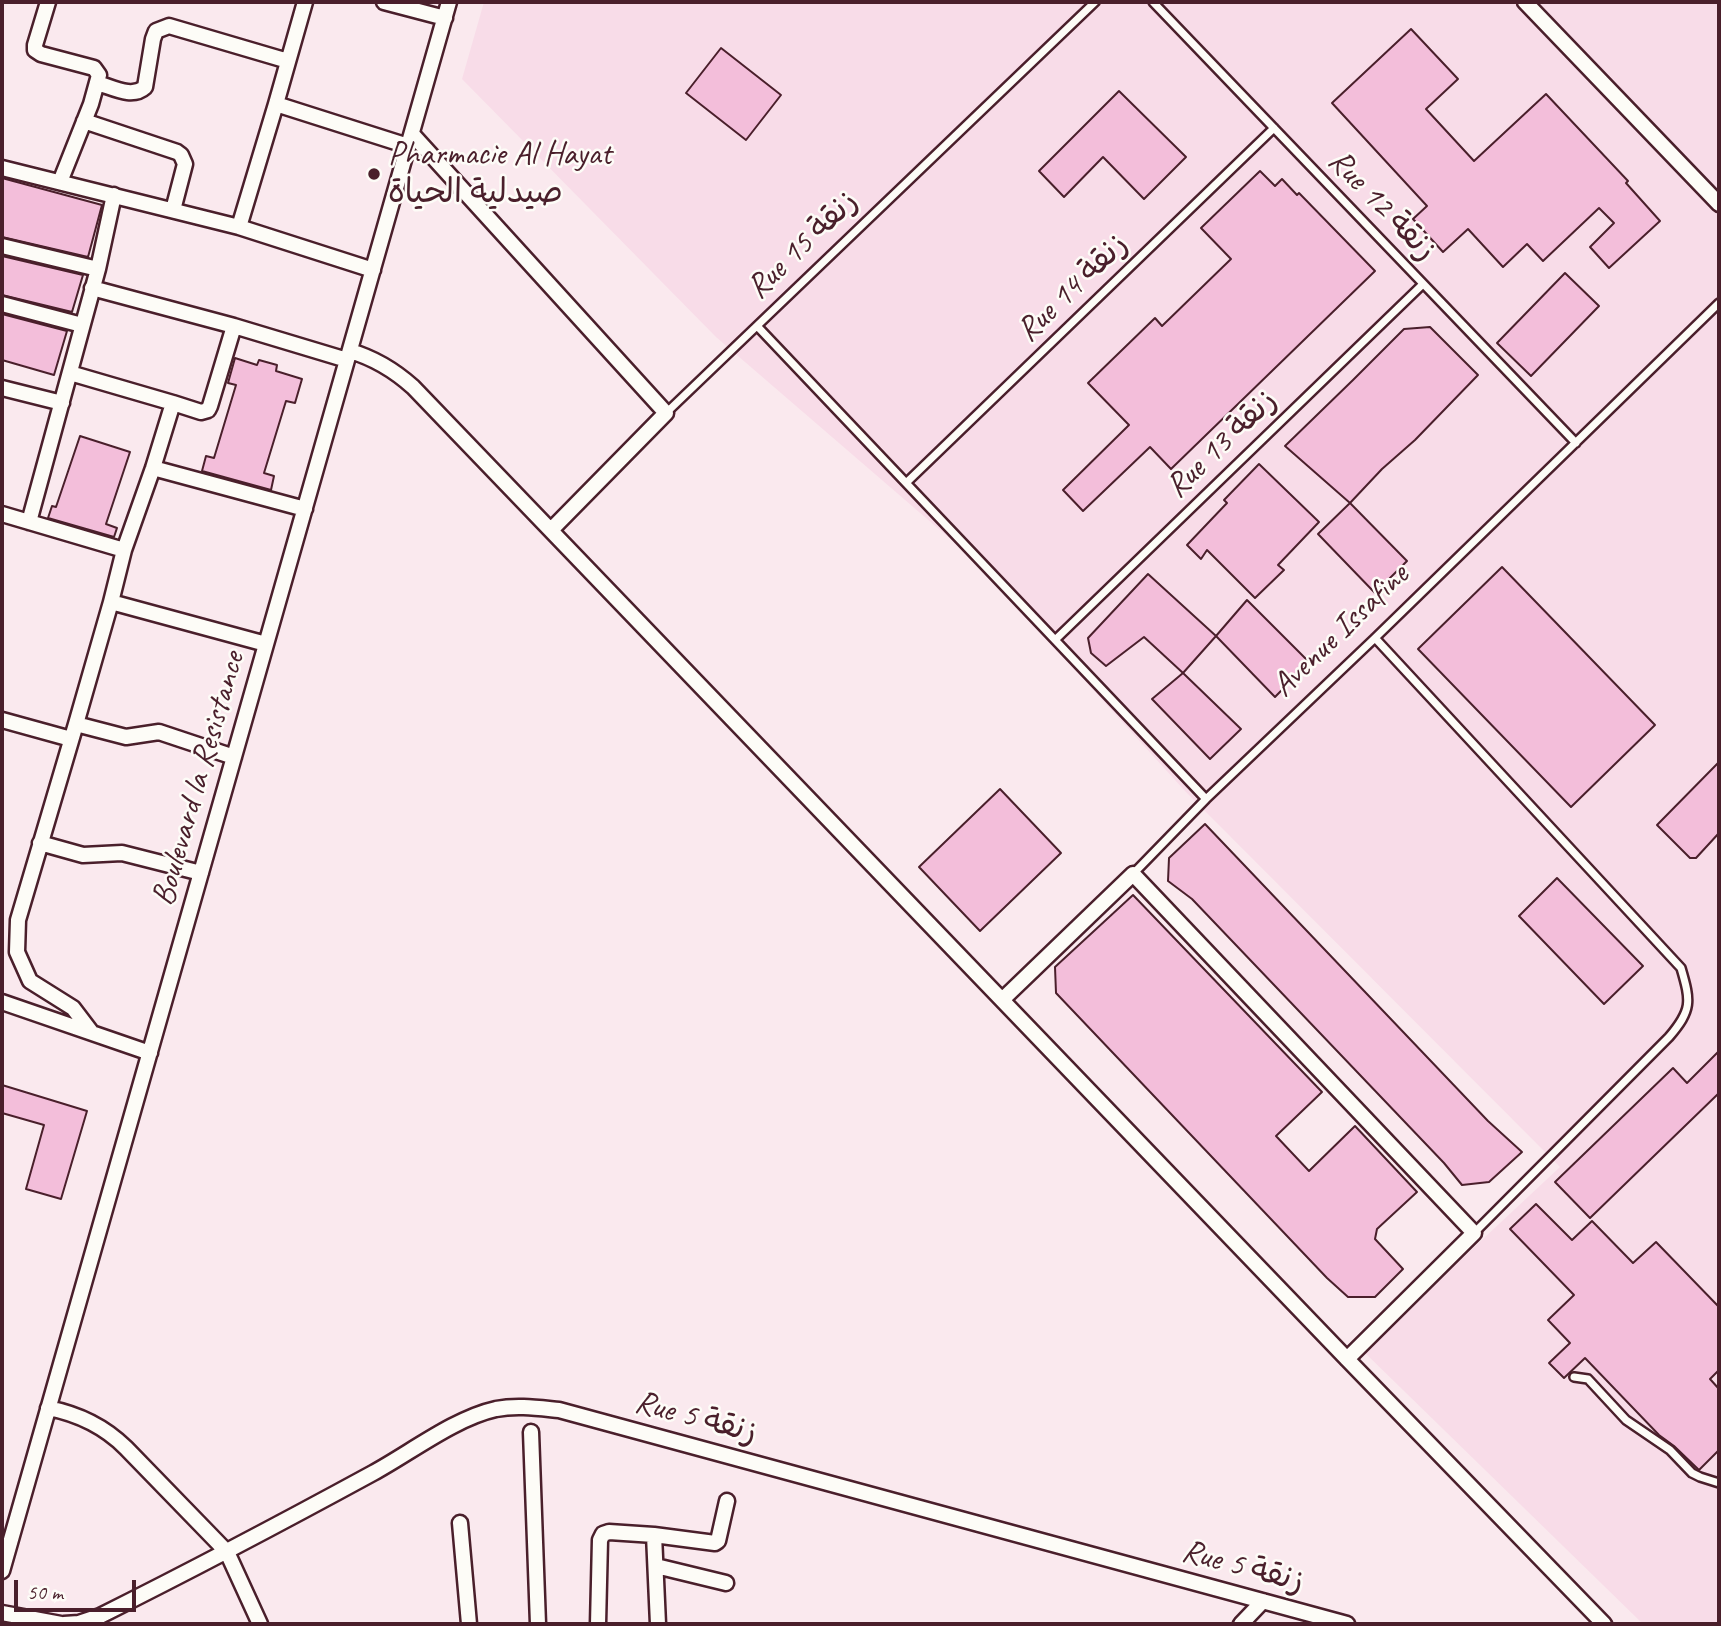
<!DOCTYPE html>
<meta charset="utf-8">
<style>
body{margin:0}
#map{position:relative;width:1721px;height:1626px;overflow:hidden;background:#fae9ee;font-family:Caveat,sans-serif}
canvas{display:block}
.frame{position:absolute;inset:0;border:4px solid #4a1f2b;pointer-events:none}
.scale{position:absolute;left:14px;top:1580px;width:122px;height:32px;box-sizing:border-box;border:4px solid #4a1f2b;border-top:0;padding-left:9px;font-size:21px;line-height:24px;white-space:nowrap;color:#4a1f2b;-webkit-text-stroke:5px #fdfcf7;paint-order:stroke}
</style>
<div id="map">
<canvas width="1721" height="1626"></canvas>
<div class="frame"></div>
<div class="scale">50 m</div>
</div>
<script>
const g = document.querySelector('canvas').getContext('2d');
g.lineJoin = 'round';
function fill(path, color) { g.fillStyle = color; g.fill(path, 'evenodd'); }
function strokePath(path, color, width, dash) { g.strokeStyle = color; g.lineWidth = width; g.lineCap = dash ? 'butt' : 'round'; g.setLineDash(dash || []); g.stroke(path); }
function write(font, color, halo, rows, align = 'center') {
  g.font = font + ' Caveat,"Playpen Sans Arabic",sans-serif'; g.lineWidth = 5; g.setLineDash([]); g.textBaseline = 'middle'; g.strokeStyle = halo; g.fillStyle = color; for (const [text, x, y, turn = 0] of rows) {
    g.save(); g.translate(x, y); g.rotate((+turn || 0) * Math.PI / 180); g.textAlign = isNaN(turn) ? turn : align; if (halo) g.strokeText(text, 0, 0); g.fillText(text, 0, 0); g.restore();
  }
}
const built = new Path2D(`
 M484,2H1719V1624H1643L1363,1351L1560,1167L1185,791L977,562L716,337L462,79Z`);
const building = new Path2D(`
 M1411,29L1458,79L1426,109L1474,161L1546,94L1628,181L1626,183L1660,221L1609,268L1590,247L1614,223L1599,208L1543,261L1527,244L1503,267L1468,229L1443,252L1413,219L1427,206L1332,103Z
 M721,48L781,95L746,140L686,93Z
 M1119,91L1186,157L1144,199L1103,157L1064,197L1039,171Z
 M1260,171L1275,186L1282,179L1297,195L1299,193L1375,271L1171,469L1150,447L1083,511L1063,490L1129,425L1088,383L1155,318L1162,326L1231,259L1201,228Z
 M2,178L102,205L88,257L2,237Z
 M2,256L83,275L72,312L2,295Z
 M1565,273L1599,306L1531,376L1497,343Z
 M2,314L67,331L54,375L2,360Z
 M1430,327L1478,375L1415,440L1382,469L1350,503L1285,446L1353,380L1404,329Z
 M235,358L257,365L259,360L277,365L276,371L302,379L295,403L286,401L264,473L274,476L271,490L202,471L206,456L214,458L236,385L228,383Z
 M80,436L130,452L106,524L117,528L114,537L48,518L52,506L56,507Z
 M1259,464L1319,522L1278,565L1284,570L1255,598L1207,550L1201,559L1187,545L1227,503L1224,500Z
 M1350,503L1407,561L1375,593L1318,534Z
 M1502,567L1655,725L1571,807L1418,649Z
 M1148,574L1216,636L1183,673L1144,637L1106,666L1091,653L1088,638Z
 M1247,600L1309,662L1275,697L1216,636Z
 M1183,673L1241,729L1210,759L1152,699Z
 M1719,762V833L1696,858H1690L1657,825Z
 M1000,789L1061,853L980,931L919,867Z
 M1205,824L1488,1121L1522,1152L1489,1182L1462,1185L1444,1163L1192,899L1168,881L1169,858Z
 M1557,878L1643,966L1604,1004L1519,916Z
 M1133,895L1322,1092L1276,1136L1309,1171L1355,1126L1417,1192L1377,1229L1375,1239L1403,1269L1375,1297H1348L1327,1278L1056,993L1055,967Z
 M1719,1051V1093L1590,1218L1555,1182L1673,1068L1687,1083Z
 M2,1085L87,1111L61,1199L26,1189L44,1125L2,1113Z
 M1536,1204L1572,1240L1592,1221L1633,1263L1656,1242L1719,1307V1370L1710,1379L1719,1389V1450L1699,1470L1674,1446L1659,1435L1585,1358L1564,1378L1549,1363L1570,1343L1548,1320L1574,1295L1510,1229Z`);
const lane = new Path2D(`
 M1153,2L1576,443
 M758,327L1206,799
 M666,413L1095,2
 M906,483L1274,128
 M1375,638L1681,968C1691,1002 1692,1010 1669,1037L1474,1233
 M1055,640L1423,284
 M1133,874L1206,799L1375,638L1719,303
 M1574,1377L1588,1379L1626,1420L1670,1450L1692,1473L1700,1477L1719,1483`);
const street = new Path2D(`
 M48,2L35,45V50L41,54L94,68L99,75L91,104L60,182
 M384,2L445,18
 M1525,2L1719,204
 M97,83C112,87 132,99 145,87L153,39L156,31L169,26L288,61
 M276,104L408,146
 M84,121L177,152L181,155L185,164L173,210
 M412,134L666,413L551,530
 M2,168L239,227L373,270
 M239,227L276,104L305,2
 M2,246L98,269
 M92,288L234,326L347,360
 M2,304L82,325
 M350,351C374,358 394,370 413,387L1347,1359L1604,1624
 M70,373L173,403L201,412L208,410L210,406L234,326
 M2,388L62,403
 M153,468L305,509
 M2,514L124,550
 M29,522L98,269L114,195
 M111,602L266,644
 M2,720L71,739
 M76,724L126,737L159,732L234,757
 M40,843L83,855L122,853L201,873
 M1002,1000L1133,874L1474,1233L1347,1359
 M2,1002L150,1053
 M92,1033L73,1008L30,981L17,952L18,920L76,724L111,602L124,550L153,468L173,403
 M48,1408C79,1414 104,1426 126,1448L227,1552L260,1624
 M531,1432L538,1624
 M460,1523L469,1624
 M654,1535L658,1624
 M656,1566L726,1583
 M2,1571L449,2
 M2,1613L61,1624
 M64,1624L79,1623L100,1616C192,1570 283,1522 373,1473C410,1453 455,1418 496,1409C517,1405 538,1408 559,1410L1347,1624
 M598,1624L600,1540L603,1534L609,1532L654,1535L715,1543L718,1541L727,1501
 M1241,1624L1263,1601`);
const markers = [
 [374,174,7,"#4a1f2b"]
];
const poiNames = [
 ["Pharmacie Al Hayat",388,155],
 ["صيدلية الحياة",388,193]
];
const streetNames = [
 ["Rue 12 زنقة",1382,206,46],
 ["Rue 15 زنقة",803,245,-44],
 ["Rue 14 زنقة",1073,288,-44],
 ["Rue 13 زنقة",1222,444,-44],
 ["Avenue Issafine",1341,631,-44],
 ["Boulevard la Resistance",199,779,-74],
 ["Rue 5 زنقة",696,1418,15],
 ["Rue 5 زنقة",1243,1567,15]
];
fill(built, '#f8dce8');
fill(building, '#f3beda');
strokePath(building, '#4a1f2b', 2);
strokePath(lane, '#4a1f2b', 12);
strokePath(street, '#4a1f2b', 19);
strokePath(lane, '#fdfcf7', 7);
strokePath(street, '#fdfcf7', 14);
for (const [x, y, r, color] of markers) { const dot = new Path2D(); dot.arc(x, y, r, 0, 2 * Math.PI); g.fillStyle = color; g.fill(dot); strokePath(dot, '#fdfcf7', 2.5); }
write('33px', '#4a1f2b', '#fdfcf7', poiNames, 'left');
write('33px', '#4a1f2b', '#fdfcf7', streetNames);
</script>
